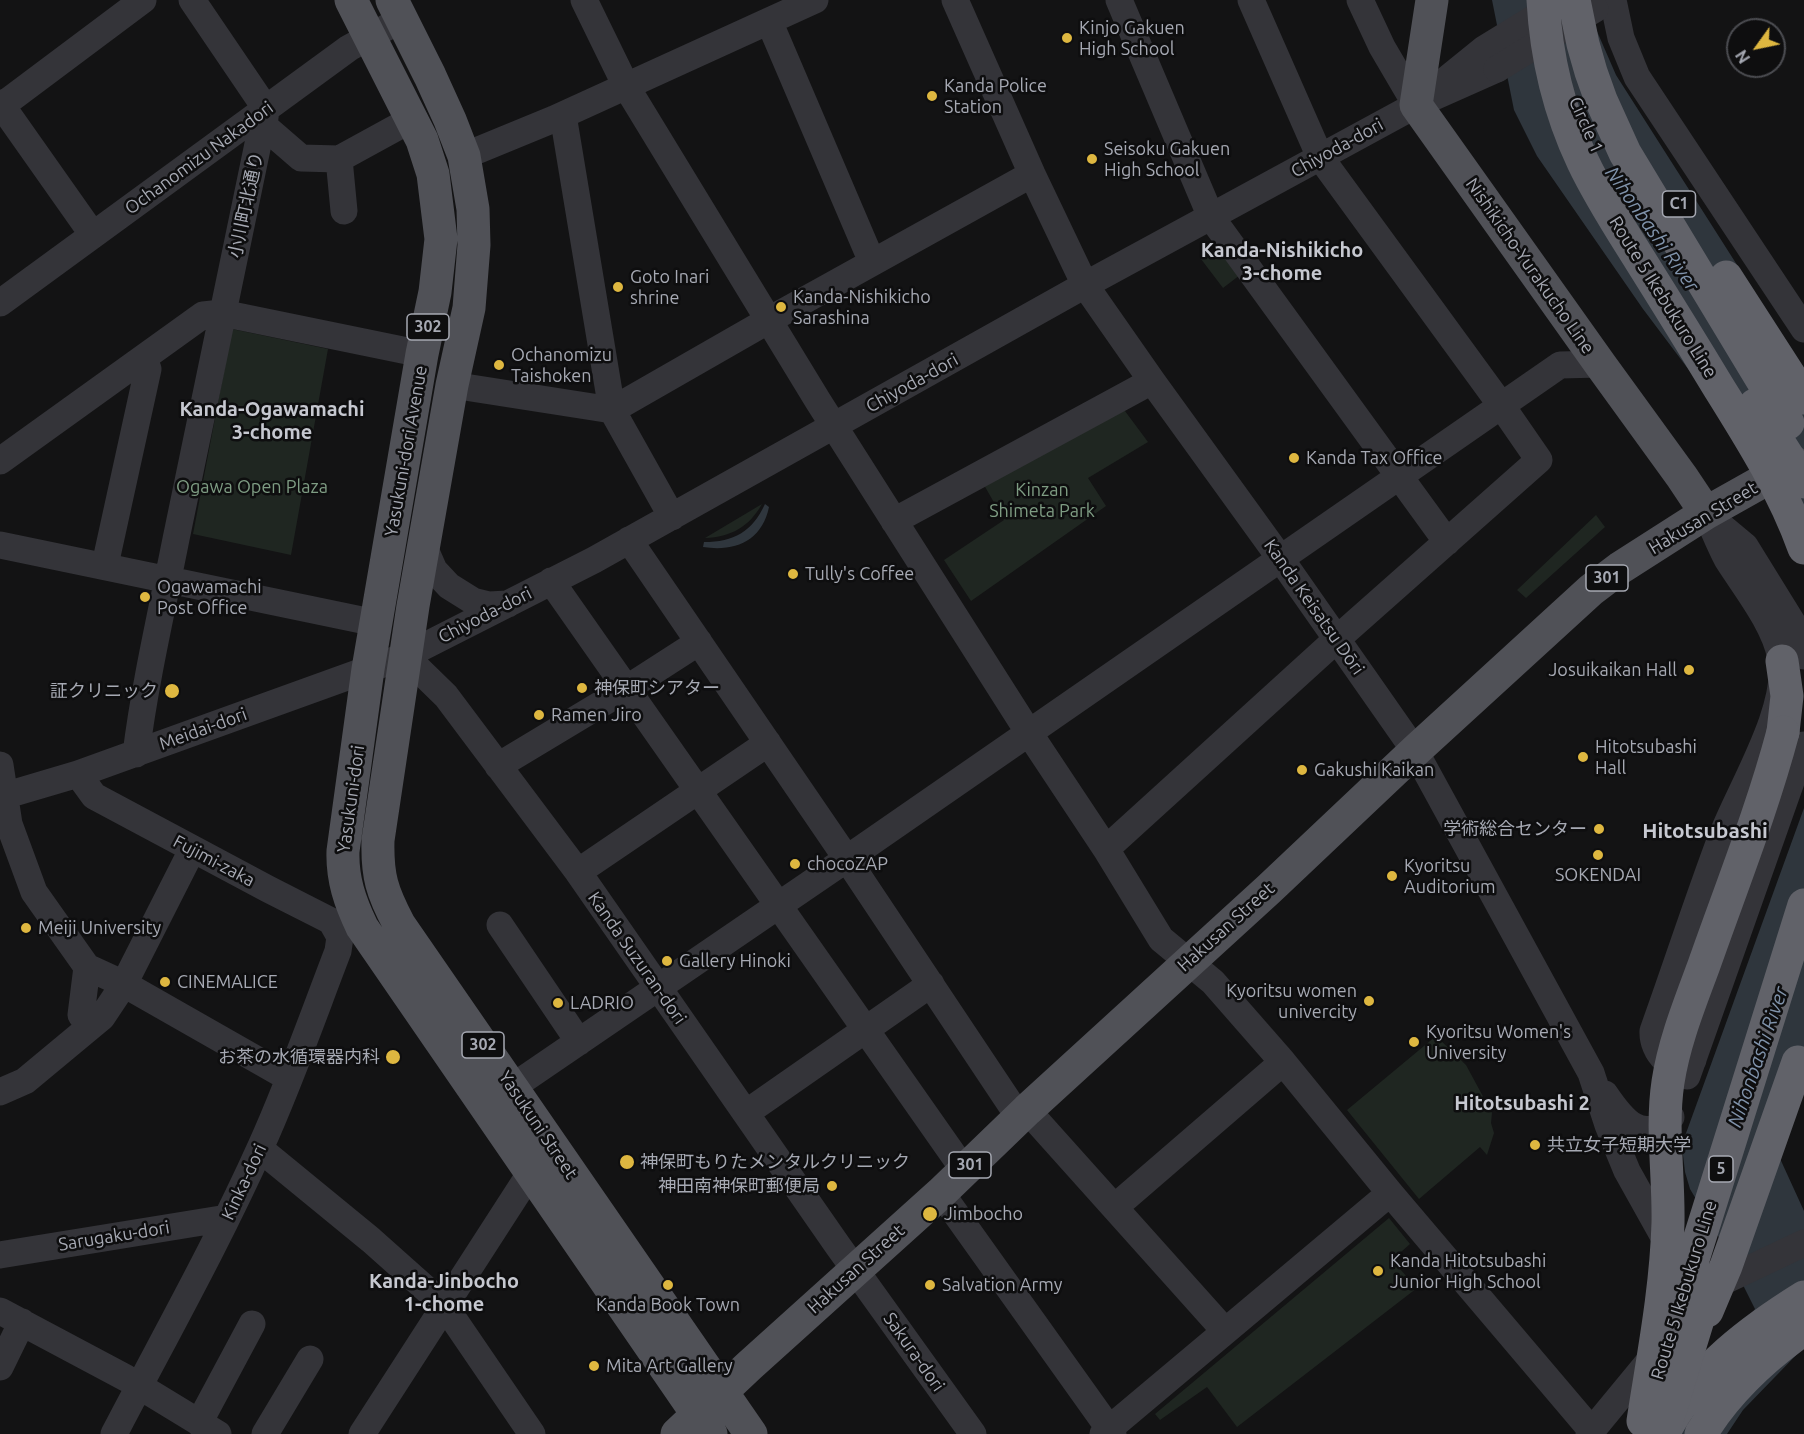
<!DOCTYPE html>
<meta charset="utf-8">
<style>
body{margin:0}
#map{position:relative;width:1804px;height:1434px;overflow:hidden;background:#131314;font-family:Ubuntu,sans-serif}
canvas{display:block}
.north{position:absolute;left:1726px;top:18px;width:60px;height:60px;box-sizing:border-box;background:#0e0e0f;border:2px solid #4b4c51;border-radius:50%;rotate:237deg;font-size:16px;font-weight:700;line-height:24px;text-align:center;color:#a6a9b3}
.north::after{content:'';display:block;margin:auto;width:21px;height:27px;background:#deb740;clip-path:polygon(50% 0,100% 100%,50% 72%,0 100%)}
</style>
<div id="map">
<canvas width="1804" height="1434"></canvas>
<div class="north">N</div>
</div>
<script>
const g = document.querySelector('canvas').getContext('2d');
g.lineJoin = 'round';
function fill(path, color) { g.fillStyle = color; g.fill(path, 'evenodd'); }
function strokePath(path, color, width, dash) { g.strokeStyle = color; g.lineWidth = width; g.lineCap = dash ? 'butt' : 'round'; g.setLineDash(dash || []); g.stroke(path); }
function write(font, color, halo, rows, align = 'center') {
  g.font = font + ' Ubuntu,"Noto Sans JP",sans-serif'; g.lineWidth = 5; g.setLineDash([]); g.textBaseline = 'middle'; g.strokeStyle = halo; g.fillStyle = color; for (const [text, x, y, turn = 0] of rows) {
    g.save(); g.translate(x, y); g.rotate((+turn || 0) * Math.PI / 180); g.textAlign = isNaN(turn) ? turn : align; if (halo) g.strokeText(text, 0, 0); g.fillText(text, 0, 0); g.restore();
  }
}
const green = new Path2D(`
 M1220,248L1240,275L1223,288L1201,259Z
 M232,329L328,349L291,555L193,534Z
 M1122,407L1148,442L1088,478L1106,506L971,601L944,560L1004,520L984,485Z
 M762,504C749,527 731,537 705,538Z
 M1596,515L1605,527L1526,598L1517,590Z
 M1436,1036L1466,1065L1492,1113L1491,1123L1494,1133L1487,1155L1480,1147L1419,1199L1347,1110Z
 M1389,1218L1410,1244L1392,1260L1417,1288L1237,1427L1207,1387L1160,1420L1155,1414Z`);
const water = new Path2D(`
 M1492,0H1587L1596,29L1616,75L1804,370V558L1713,402L1643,309L1537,156L1514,110Z
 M765,504L769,507C762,541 735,552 703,547L704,542C734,542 752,532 765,504Z
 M1804,808V1070L1777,1152L1804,1211V1347L1743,1410L1727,1434H1652L1755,1309L1721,1241L1690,1189L1685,1172L1683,1155L1685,1136Z`);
const minor = new Path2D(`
 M584,0L626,86L818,401L1029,733L1106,849L1161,939L1213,982L1283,1062L1390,1193L1592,1431
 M955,0L1032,174L1085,285L1152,381L1280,558L1415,751L1591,1073L1608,1125L1627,1171L1670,1248
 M1119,0L1211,217L1447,542
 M1360,0L1382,47L1416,105
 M1613,0L1621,38L1637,77L1804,329
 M769,21L872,262
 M1442,83L1484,49L1559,3
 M0,103L93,235
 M0,107L143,0
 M563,115L612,410L672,517
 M264,126L301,158L339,159L344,211
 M464,156L554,119L815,0
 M339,159L412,119
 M0,303L349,48L402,19
 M452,385L612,410L769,320L1032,174
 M0,461L203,315L222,313L422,354
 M1709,516L1745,546L1792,622L1801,643L1804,656
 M894,521L1152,381
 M629,540L847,859L1019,1117
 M0,545L376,623
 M424,547L434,570L449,586L473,601L489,605L508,604
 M105,565L148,369L144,358
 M551,581L964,1170
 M405,656L446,696L578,872L838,1246L973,1434
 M136,754C145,682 162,610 176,539C203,406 232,273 259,139L264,126L266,109L192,0
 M0,765L9,824L34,892L87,967L124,984L289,1078
 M498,766L626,689L699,642
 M78,774L94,796L268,889L331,921L347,924
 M0,797L78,774L405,656L594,560L1085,285L1416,105L1497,69
 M1106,849L1337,639L1539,460L1501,405L1320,157L1251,0
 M578,872L768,743
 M500,925L579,1042
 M87,967L81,1015L90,1027
 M1693,1060C1672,1076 1652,1052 1653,1031C1676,967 1697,902 1721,838C1739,790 1791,708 1781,658C1774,623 1746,589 1727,559C1719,544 1713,528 1706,513
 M1687,1076L1804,745
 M511,1088L864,847L1560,365L1600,364
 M0,1092L25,1081L102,1017L124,984L192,850
 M1605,1094C1622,1119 1642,1146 1671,1117
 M1027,1110L1225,1331
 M746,1113L931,984
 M260,1149L371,1240L444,1305L532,1434
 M941,1193L1113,1434
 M1115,1207L1283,1062
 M0,1255L227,1218
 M1710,1291L1722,1282L1804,1243
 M0,1311L126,1378L218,1434
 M0,1367L22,1322
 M199,1423L252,1324
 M114,1434C164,1338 217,1244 261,1146C290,1082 313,1016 338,951L340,937L331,921
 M265,1434L310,1359
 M362,1434L531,1172
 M1103,1434L1390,1193
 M1589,1434L1655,1354`);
const major = new Path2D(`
 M351,0L422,140L433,174L441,239L435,292L422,354L368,669L343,851C342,879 350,902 362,927L711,1434
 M392,0L430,76L450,120L464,156L473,209L474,245L469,308L452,385L413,606L378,840C377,876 382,892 399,924L751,1434
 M1432,0L1416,105L1600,364L1682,477L1706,513
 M677,1434L749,1366L941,1193L1027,1110L1269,889L1415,751L1591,590L1620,568L1706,513L1795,463`);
const highway = new Path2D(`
 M1782,661L1787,696L1783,732
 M1668,1425C1699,1369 1751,1330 1804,1297
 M1701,1434C1727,1391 1763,1358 1804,1329`);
const minorBridge = new Path2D(`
 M1497,69L1595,9`);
const highwayBridge = new Path2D(`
 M1543,0C1546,56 1559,111 1583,162C1599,196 1620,228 1640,260C1667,303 1693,345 1719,388C1751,439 1784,492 1804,548
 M1574,0L1583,44L1591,72L1601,100L1625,153L1788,423
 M1726,277L1804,398
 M1755,405L1804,482
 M1707,1311L1726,1266L1798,1062
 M1674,1320L1804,905
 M1643,1421C1653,1356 1666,1290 1668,1223C1669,1176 1661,1128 1668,1082C1674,1042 1690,1003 1704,965C1731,888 1762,811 1783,732
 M1663,1434L1708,1287`);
const markers = [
 [1067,38,6,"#deb740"],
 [932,96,6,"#deb740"],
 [1092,159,6,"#deb740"],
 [618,287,6,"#deb740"],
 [781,307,6,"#deb740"],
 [499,365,6,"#deb740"],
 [1294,458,6,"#deb740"],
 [793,574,6,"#deb740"],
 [145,597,6,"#deb740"],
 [1689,670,6,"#deb740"],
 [582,688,6,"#deb740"],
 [172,691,8,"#deb740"],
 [539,715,6,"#deb740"],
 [1583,757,6,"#deb740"],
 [1302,770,6,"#deb740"],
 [1599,829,6,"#deb740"],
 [1598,855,6,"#deb740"],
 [795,864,6,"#deb740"],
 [1392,876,6,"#deb740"],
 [26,928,6,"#deb740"],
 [667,961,6,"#deb740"],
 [165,982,6,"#deb740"],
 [1369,1001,6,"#deb740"],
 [558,1003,6,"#deb740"],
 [1414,1042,6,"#deb740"],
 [393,1057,8,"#deb740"],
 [1535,1145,6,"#deb740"],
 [627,1162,8,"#deb740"],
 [832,1186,6,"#deb740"],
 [930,1214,8,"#deb740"],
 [1378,1271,6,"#deb740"],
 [668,1285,6,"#deb740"],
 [930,1285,6,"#deb740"],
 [594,1366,6,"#deb740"]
];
const shields = [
 [1679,204,33],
 [428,327,42],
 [1607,578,42],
 [483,1045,42],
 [970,1165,42],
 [1721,1169,24]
];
const shieldNames = [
 ["C1",1679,204],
 ["302",428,327],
 ["301",1607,578],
 ["302",483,1045],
 ["301",970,1165],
 ["5",1721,1169]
];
const poiNames = [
 ["Kinjo Gakuen",1079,28],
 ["High School",1079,49],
 ["Kanda Police",944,86],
 ["Station",944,107],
 ["Seisoku Gakuen",1104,149],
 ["High School",1104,170],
 ["Goto Inari",630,277],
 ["shrine",630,298],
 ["Kanda-Nishikicho",793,297],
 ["Sarashina",793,318],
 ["Ochanomizu",511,355],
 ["Taishoken",511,376],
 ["Kanda Tax Office",1306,458],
 ["Tully's Coffee",805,574],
 ["Ogawamachi",157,587],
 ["Post Office",157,608],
 ["Josuikaikan Hall",1677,670,"right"],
 ["神保町シアター",594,688],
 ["証クリニック",158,691,"right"],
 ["Ramen Jiro",551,715],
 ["Hitotsubashi",1595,747],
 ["Hall",1595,768],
 ["Gakushi Kaikan",1314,770],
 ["学術総合センター",1587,829,"right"],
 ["chocoZAP",807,864],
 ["Kyoritsu",1404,866],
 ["Auditorium",1404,887],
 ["SOKENDAI",1598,875,"center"],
 ["Meiji University",38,928],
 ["Gallery Hinoki",679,961],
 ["CINEMALICE",177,982],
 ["Kyoritsu women",1357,991,"right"],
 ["univercity",1357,1012,"right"],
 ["LADRIO",570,1003],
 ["Kyoritsu Women's",1426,1032],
 ["University",1426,1053],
 ["お茶の水循環器内科",380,1057,"right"],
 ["共立女子短期大学",1547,1145],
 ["神保町もりたメンタルクリニック",640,1162],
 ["神田南神保町郵便局",820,1186,"right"],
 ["Jimbocho",944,1214],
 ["Kanda Hitotsubashi",1390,1261],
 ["Junior High School",1390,1282],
 ["Salvation Army",942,1285],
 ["Kanda Book Town",668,1305,"center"],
 ["Mita Art Gallery",606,1366]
];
const streetNames = [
 ["Circle 1",1586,125,66],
 ["Chiyoda-dori",1337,148,-29],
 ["Ochanomizu Nakadori",199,158,-36],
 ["小川町北通り",246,205,-78],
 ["Nishikicho-Yurakucho Line",1530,266,55],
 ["Route 5 Ikebukuro Line",1663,297,58],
 ["Chiyoda-dori",912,383,-29],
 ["Yasukuni-dori Avenue",406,451,-80],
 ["Hakusan Street",1703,518,-31],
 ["Kanda Keisatsu Dōri",1314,607,55],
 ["Chiyoda-dori",485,615,-27],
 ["Meidai-dori",203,729,-20],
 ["Yasukuni-dori",351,799,-82],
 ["Fujimi-zaka",214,861,28],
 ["Hakusan Street",1226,927,-42],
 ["Kanda Suzuran-dori",637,958,55],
 ["Yasukuni Street",538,1125,56],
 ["Kinka-dori",244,1182,-65],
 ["Sarugaku-dori",114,1236,-9],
 ["Hakusan Street",856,1269,-42],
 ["Route 5 Ikebukuro Line",1684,1290,-73],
 ["Sakura-dori",914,1352,55]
];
const parkNames = [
 ["Ogawa Open Plaza",252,487],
 ["Kinzan",1042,490],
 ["Shimeta Park",1042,511]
];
const waterNames = [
 ["Nihonbashi River",1652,229,55],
 ["Nihonbashi River",1758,1057,-71]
];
const neighbourhoodNames = [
 ["Kanda-Nishikicho",1282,250],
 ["3-chome",1282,273],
 ["Kanda-Ogawamachi",272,409],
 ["3-chome",272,432],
 ["Hitotsubashi 2",1522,1103],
 ["Kanda-Jinbocho",444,1281],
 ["1-chome",444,1304]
];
const quarterNames = [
 ["Hitotsubashi",1705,831]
];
fill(green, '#1f2621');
fill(water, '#2f363d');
strokePath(minor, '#343439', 27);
strokePath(major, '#505157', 33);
strokePath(highway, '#616269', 33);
strokePath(minorBridge, '#343439', 27);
strokePath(highwayBridge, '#616269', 33);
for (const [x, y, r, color] of markers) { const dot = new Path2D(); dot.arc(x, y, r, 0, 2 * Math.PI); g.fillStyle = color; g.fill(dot); strokePath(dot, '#0e0e0f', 2); }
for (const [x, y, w] of shields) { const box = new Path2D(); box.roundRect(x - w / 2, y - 13, w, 26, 4.5); g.fillStyle = '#0e0e0f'; g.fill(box); strokePath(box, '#a6a9b3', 1.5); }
write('bold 16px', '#a6a9b3', null, shieldNames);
write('18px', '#a6a9b3', '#0e0e0f', poiNames, 'left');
write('18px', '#a6a9b3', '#0e0e0f', streetNames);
write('18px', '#7e9c83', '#0e0e0f', parkNames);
write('italic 20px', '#8093ab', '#0e0e0f', waterNames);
write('bold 20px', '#c6c8d0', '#0e0e0f', neighbourhoodNames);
write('bold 21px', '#c6c8d0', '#0e0e0f', quarterNames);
</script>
